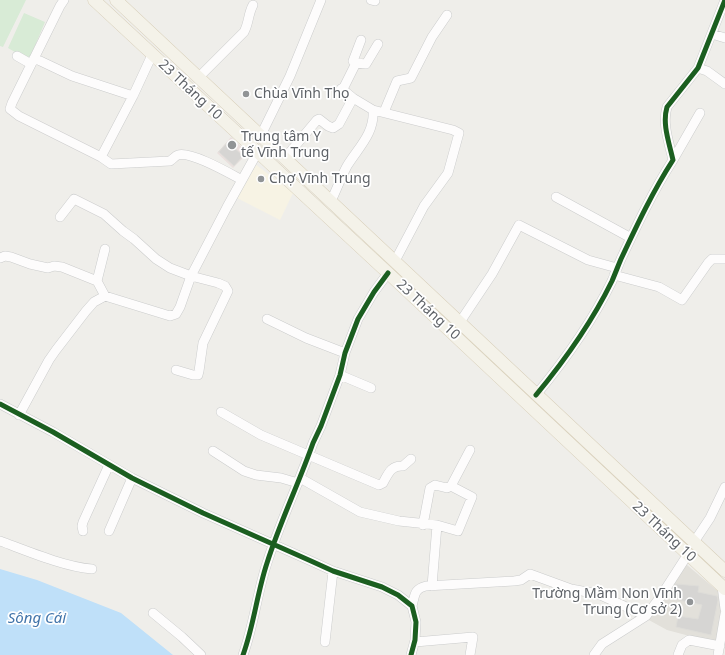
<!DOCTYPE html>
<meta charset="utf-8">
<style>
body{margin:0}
canvas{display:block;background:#efeeea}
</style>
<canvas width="725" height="655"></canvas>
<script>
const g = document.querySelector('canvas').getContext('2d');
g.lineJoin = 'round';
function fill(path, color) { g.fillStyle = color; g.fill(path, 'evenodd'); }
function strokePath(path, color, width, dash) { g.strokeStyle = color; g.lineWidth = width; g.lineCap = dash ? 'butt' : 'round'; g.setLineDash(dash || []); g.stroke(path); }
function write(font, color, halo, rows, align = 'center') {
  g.font = font + ' "Noto Sans",sans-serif'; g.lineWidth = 3.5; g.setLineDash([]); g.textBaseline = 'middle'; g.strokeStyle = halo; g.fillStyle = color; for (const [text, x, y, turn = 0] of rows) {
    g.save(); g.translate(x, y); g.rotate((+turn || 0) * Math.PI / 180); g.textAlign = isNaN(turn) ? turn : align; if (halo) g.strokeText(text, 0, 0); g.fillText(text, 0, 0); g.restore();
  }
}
const commercial = new Path2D(`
 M255,164L293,193L280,220L237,198Z`);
const education = new Path2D(`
 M687,565L720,593L723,611L716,643L667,630L647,619L681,568Z`);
const medical = new Path2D(`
 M231,137L248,153L233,168L217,153Z`);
const green = new Path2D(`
 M0,0H26L3,47L0,46Z
 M24,13L45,22L29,60L8,48Z`);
const water = new Path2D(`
 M0,569L37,580L121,613L173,655H0Z`);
const building = new Path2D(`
 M228,142L243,156L234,166L219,152Z
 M676,584L699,586L698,592L717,596L718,600L711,635L676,627L678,616L698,619L702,605L669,598L670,593Z`);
const minor = new Path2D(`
 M64,0L60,6L12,103L10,109L19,116L101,157L133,96L152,55
 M371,0L375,1
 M712,34L725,38
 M17,56L31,64
 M34,58L72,76L133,96
 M356,63L366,64L378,44
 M698,68L707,71L725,84
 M199,77L244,32C249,23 248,14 253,5
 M353,98L347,93L341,89L344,87L356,63L353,61L361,40
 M373,110L453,130L459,133L448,173L424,206L395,261
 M384,112L397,81L411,78L432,37L447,15
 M261,135L290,76L321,0
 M101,157L111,164L170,161C173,159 175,156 178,155C191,151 229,173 242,180
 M285,158L317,120L319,119L328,126L333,128L339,124L353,98L373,110C375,133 358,148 347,166C341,177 337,189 331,201
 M673,160L700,113
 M556,197L631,238
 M60,217L74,199L104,214L123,231L134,239L156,259L170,268L191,276L218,283L225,286L228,291L203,343L199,371L198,375H193L176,370
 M0,258L5,256L11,257L30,264L48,268L54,266L62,267L97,281L105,296
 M614,275L659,287L682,300L708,263L712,259H725
 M97,281L105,249
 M267,319L306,338L345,353
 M460,322L492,274L519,225L588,260L617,268
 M340,375L371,388
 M536,395C565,360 592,322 612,281C615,274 618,266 621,259C637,225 653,191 673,160C669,142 662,124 667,107L698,68L725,0
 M0,404L53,432L132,478L203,513L311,561L333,571L382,587L398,595L412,606L416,622L415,640L411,655
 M221,412L261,435L379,485L383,483C388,474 391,465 403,466L411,459
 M19,415L49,360L56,350L86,311L94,302L105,296L170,316L176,314L180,307L191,276L227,207L257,153
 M213,451L244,471L256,475L281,478L298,483
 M300,478L360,512L399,521L437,525L458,531L472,497L451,486L447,488L435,485L430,488L423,525
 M451,486L470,450
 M83,531L82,526L83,522L109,465
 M109,531L132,478
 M0,541C27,551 65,567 92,569
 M694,542L710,518L725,487
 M432,586L437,525
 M722,586L725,609
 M412,606C415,595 414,589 426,586L514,581L521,580L530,574L571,589L598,594L646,616
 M153,613L182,637L201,655
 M325,642L333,571
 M415,642L473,637L470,655
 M243,655C254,625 257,593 267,563C280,522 299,483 313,443L321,426L340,375L345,353L358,319L374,292L388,273
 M594,655L602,644L646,616L661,596L688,554
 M678,655L682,645L689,640L720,646
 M718,655L725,614`);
const major = new Path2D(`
 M94,0L388,273L725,589
 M116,0L725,571`);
const cycleway = new Path2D(`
 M536,395C565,360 592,322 612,281C615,274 618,266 621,259C637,225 653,191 673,160C669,142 662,124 667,107L698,68L725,0
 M0,404L53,432L132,478L203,513L311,561L333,571L382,587L398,595L412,606L416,622L415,640L411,655
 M243,655C254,625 257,593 267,563C280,522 299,483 313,443L321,426L340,375L345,353L358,319L374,292L388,273`);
const markers = [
 [246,94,4,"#919496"],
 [232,145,5,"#919496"],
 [261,179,4,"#919496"],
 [690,602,4,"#919496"]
];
const streetNames = [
 ["23 Tháng 10",190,90,43],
 ["23 Tháng 10",428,310,43],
 ["23 Tháng 10",664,532,43]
];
const poiNames = [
 ["Chùa Vĩnh Thọ",254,94],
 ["Trung tâm Y",241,137],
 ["tế Vĩnh Trung",241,153],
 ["Chợ Vĩnh Trung",269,179],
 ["Trường Mầm Non Vĩnh",682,594,"right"],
 ["Trung (Cơ sở 2)",682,610,"right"]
];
const waterNames = [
 ["Sông Cái",37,619]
];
fill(commercial, '#f7f3e4');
fill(education, '#e2e0da');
fill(medical, '#eae0de');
fill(green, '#d8ebd6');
fill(water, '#bfe0f9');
fill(building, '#d6d5d3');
strokePath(building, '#deddd9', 1);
strokePath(minor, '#cbcccc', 10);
strokePath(major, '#d7ceb8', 13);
strokePath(minor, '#fdfcfc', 9);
strokePath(major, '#f4f2e9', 12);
strokePath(cycleway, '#1b5e20', 5);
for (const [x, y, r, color] of markers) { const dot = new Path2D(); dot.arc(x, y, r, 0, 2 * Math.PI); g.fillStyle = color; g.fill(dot); strokePath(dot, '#fff', 1.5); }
write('14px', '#5f6368', '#fff', streetNames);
write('14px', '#5f6368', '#fff', poiNames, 'left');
write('italic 15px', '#4174aa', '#fff', waterNames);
</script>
